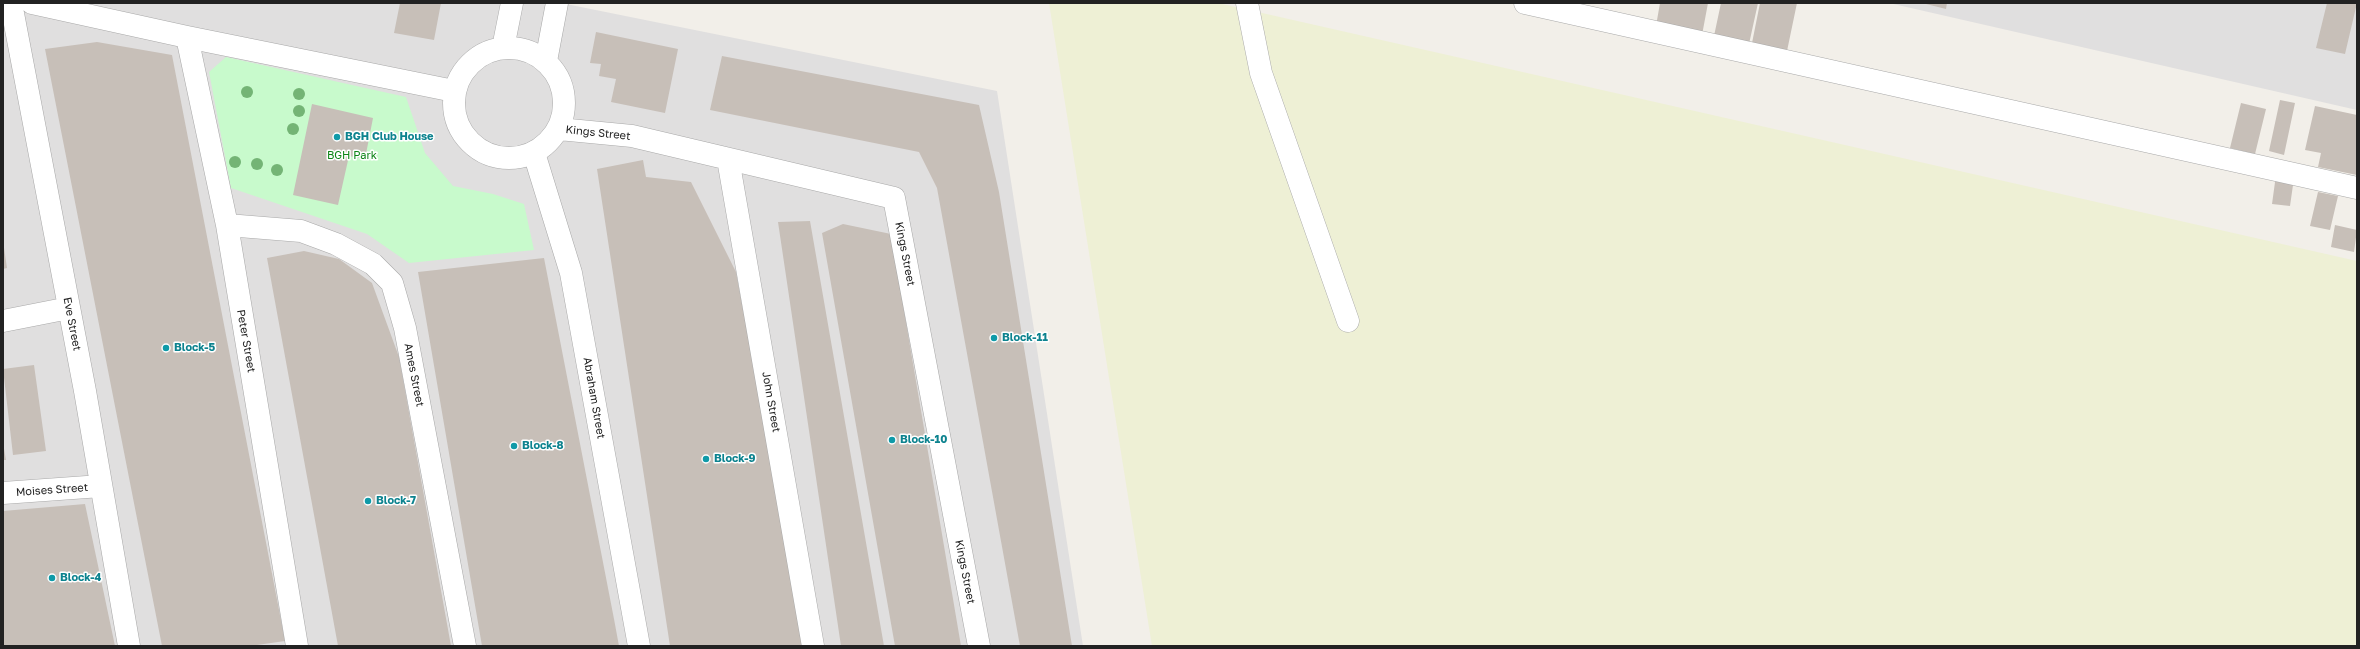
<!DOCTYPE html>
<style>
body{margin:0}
#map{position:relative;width:2360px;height:649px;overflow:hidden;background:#f2efe9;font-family:"Golos Text",sans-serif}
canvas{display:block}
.frame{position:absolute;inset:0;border:4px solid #222;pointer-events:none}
</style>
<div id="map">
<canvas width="2360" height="649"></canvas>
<div class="frame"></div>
</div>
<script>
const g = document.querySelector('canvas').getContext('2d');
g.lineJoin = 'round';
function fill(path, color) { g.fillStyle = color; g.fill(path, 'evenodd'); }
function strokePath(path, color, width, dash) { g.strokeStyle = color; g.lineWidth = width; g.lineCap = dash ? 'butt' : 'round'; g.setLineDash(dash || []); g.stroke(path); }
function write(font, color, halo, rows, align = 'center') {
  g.font = font + ' "Golos Text",sans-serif'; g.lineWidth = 3; g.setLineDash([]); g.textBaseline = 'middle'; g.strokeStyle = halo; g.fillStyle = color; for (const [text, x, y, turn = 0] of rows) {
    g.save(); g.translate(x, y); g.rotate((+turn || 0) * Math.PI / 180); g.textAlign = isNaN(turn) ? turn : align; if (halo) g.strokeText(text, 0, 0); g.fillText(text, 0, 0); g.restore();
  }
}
const residential = new Path2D(`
 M3,3H561L997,91L1083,646H3Z
 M1889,3H2357V110Z`);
const farmland = new Path2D(`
 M1049,3H1218L2357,261V646H1152Z`);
const park = new Path2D(`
 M226,57L406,97L425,153L453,186L493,194L524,204L534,250L409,263L367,234L231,188L209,72Z`);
const building = new Path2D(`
 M400,3H441L434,40L394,33Z
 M1660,3H1708L1702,35L1656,26Z
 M1721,3H1758L1749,44L1714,36Z
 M1760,3H1797L1787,51L1752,43Z
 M1922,3H1947L1946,9Z
 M2327,3H2357L2345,54L2316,48Z
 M596,32L678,49L665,113L611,102L616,79L599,76L601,64L590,63Z
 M97,42L172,55L285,641L250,646H162L45,49Z
 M722,56L979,105L999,192L1072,646H1020L937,188L919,152L710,110Z
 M2280,100L2295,103L2284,155L2269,151Z
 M2241,103L2266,109L2255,154L2230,148Z
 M312,104L373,118L365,159L349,156L338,205L293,195Z
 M2315,106L2357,115V175L2318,167L2321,153L2305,150Z
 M643,160L646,177L691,182L736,272L806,646H670L597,169Z
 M2276,175L2294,178L2290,206L2272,204Z
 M2318,192L2338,196L2330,230L2310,226Z
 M810,221L884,646H841L778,222Z
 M843,224L891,234L961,646H895L822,233Z
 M2335,225L2357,230L2354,252L2331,247Z
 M3,241L7,268L3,269Z
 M304,251L339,259L372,283L399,357L451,646H338L267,258Z
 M544,258L614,619L619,646H482L418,272Z
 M34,365L46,451L13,455L3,369Z
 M3,443L6,460H3Z
 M85,504L115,646H3V511Z`);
const street = new Path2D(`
 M11,3L85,391L129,646
 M32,3L187,37L454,91
 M1247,3L1261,73L1348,321
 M1525,3L2357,188
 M187,37L227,225L297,646
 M454 103a55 55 0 1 1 110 0a55 55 0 1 1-110 0Z
 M503,48L512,3
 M546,61L557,3
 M559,129L632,136L894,198L979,646
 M534,153L571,273L639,646
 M728,159L813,646
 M227,225L301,231L336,244L373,264L392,283L405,328L465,646
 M3,321L69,308
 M3,493L101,486`);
const trees = [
 [247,92],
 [299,94],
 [299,111],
 [293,129],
 [235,162],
 [257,164],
 [277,170]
];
const markers = [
 [337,137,4,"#0f9aa8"],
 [994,338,4,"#0f9aa8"],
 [166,348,4,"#0f9aa8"],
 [892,440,4,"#0f9aa8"],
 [514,446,4,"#0f9aa8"],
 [706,459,4,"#0f9aa8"],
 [368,501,4,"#0f9aa8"],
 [52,578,4,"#0f9aa8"]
];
const streetNames = [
 ["Kings Street",598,133,6],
 ["Kings Street",905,254,79],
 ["Eve Street",72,324,79],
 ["Peter Street",246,341,80],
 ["Ames Street",414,375,79],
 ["Abraham Street",594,398,80],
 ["John Street",771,402,80],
 ["Moises Street",52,490,-4],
 ["Kings Street",965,572,79]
];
const cultureNames = [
 ["BGH Club House",345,137],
 ["Block-11",1002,338],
 ["Block-5",174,348],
 ["Block-10",900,440],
 ["Block-8",522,446],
 ["Block-9",714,459],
 ["Block-7",376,501],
 ["Block-4",60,578]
];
const parkNames = [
 ["BGH Park",352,156]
];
fill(residential, '#e0dfdf');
fill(farmland, '#eef0d5');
fill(park, '#c8facc');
fill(building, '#c7bfb8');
strokePath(street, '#a9a9a9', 23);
strokePath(street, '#fff', 22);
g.fillStyle = '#74b475';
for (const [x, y] of trees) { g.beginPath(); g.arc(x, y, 6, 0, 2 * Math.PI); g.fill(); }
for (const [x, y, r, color] of markers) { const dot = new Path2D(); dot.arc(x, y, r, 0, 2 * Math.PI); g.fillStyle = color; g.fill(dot); strokePath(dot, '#fff', 1.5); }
write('11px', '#222', '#fff', streetNames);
write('bold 11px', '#0d838f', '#fff', cultureNames, 'left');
write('11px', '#0c8416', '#fff', parkNames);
</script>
